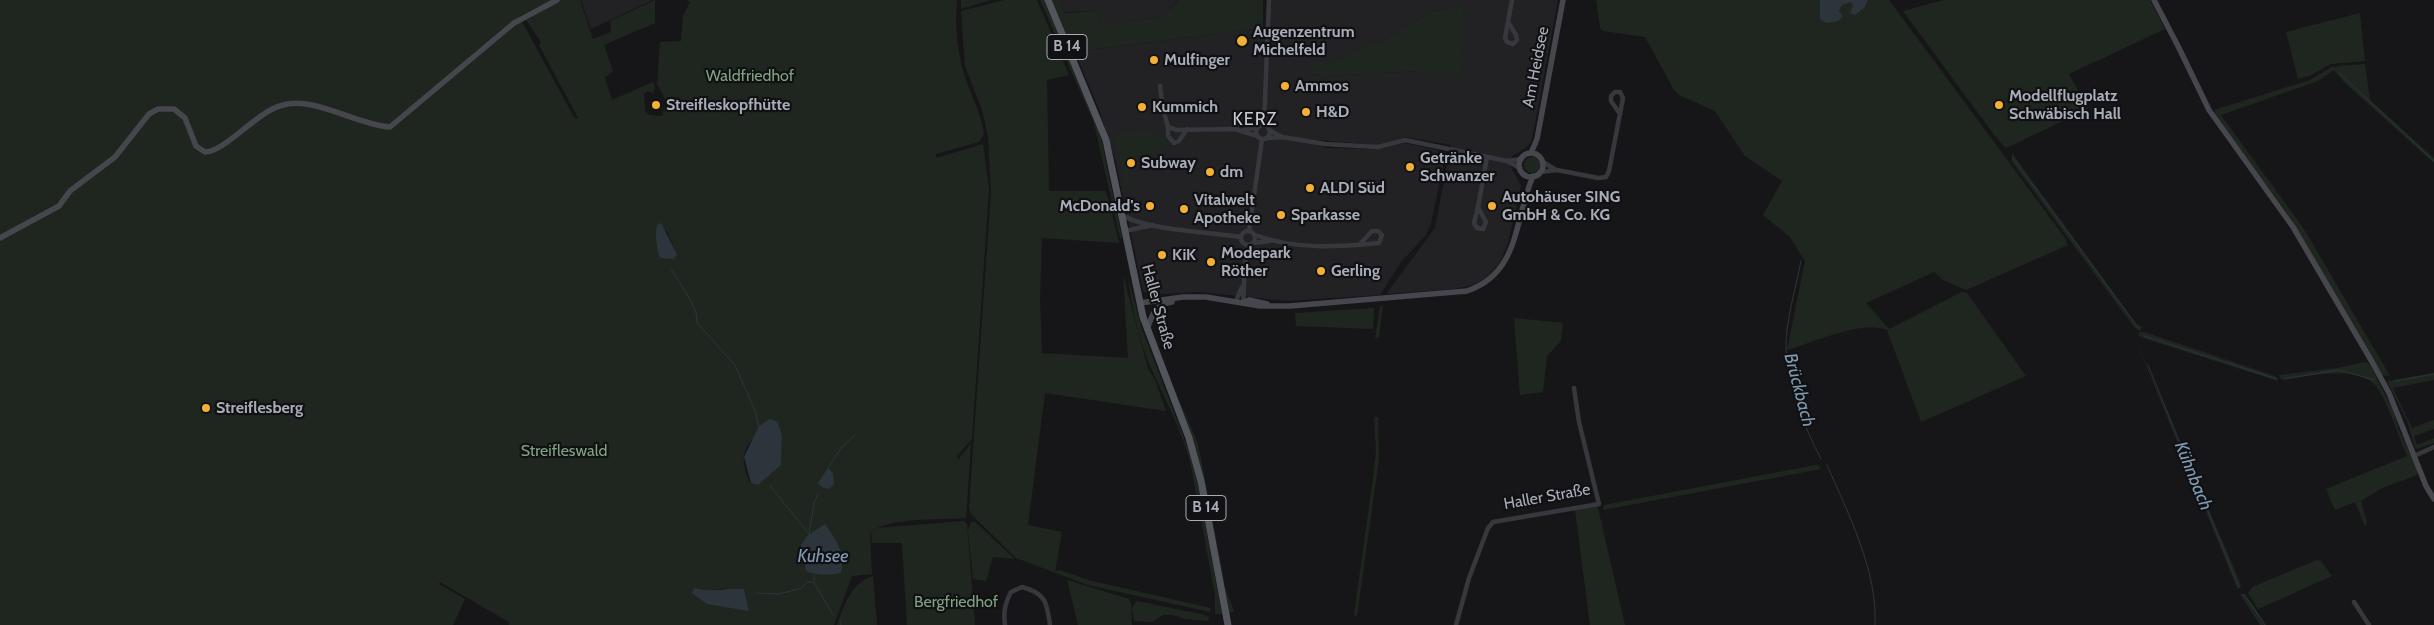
<!DOCTYPE html>
<meta charset="utf-8">
<style>
body{margin:0}
canvas{display:block;background:#161618}
</style>
<canvas width="2434" height="625"></canvas>
<script>
const g = document.querySelector('canvas').getContext('2d');
g.lineJoin = 'round';
function fill(path, color) { g.fillStyle = color; g.fill(path, 'evenodd'); }
function strokePath(path, color, width, dash) { g.strokeStyle = color; g.lineWidth = width; g.lineCap = dash ? 'butt' : 'round'; g.setLineDash(dash || []); g.stroke(path); }
function write(font, color, halo, rows, align = 'center') {
  g.font = font + ' Cabin,sans-serif'; g.lineWidth = 4.5; g.setLineDash([]); g.textBaseline = 'middle'; g.strokeStyle = halo; g.fillStyle = color; for (const [text, x, y, turn = 0] of rows) {
    g.save(); g.translate(x, y); g.rotate((+turn || 0) * Math.PI / 180); g.textAlign = isNaN(turn) ? turn : align; if (halo) g.strokeText(text, 0, 0); g.fillText(text, 0, 0); g.restore();
  }
}
const built = new Path2D(`
 M581,0H653L591,29Z
 M1059,0H1178L1161,17L1100,25L1099,11L1065,12Z
 M1269,0H1558L1532,139L1528,146L1512,156L1510,165L1521,186L1508,243L1499,264L1486,278L1473,285L1453,289L1386,294L1435,228L1451,145L1406,137L1376,145L1318,140L1317,145L1326,148L1381,149L1404,143L1446,152L1431,223L1426,235L1401,262L1380,295L1287,301L1199,292L1150,295L1143,291L1115,159L1100,112L1075,52L1269,27ZM1464,6L1462,32L1421,71L1324,76L1311,74L1312,62H1332L1364,45H1375L1433,11Z`);
const green = new Path2D(`
 M0,0H553L519,16L575,119L578,118L539,45L541,42L526,20L558,0H580L593,39L611,32L610,21L655,0V23L604,45L613,71L605,77L612,100L653,82L655,87L653,93L648,91L644,94L645,111L649,115L662,116L666,101L657,84L660,42L681,41L683,16L690,2L687,0H957C954,27 958,58 967,83C974,102 981,114 984,134L979,142L936,154V158L983,144L989,189L972,439L957,456L958,460L971,443L966,518C941,520 886,517 870,533L872,574L852,576L834,625H509V622L440,582L439,584L465,599L453,625H0ZM656,230L667,231L677,254L657,251ZM778,423L782,436L781,465L758,485L750,483C734,448 751,438 778,423ZM694,588L708,592L725,588L707,604Z
 M961,0H991L961,9Z
 M1004,0H1037L1069,75L1047,80L1049,191H1105L1109,201L1119,243L1042,238L1040,299L1042,353L1128,358L1123,275L1148,369L1155,380L1166,411L1045,393L1028,525L1062,532L1055,572L1059,570L1092,581L1211,608L1210,612L1088,585L1016,558L971,514L969,508L991,192L988,136L982,110L965,66L961,11Z
 M1040,0H1044L1098,124L1122,238H1120L1094,123Z
 M1051,0H1059L1065,13L1099,11L1100,25L1161,17L1179,0H1263V28L1073,52Z
 M1596,0H1820V18L1843,16L1839,11L1842,5L1851,1L1853,6L1865,7L1868,0H1889L2065,238L2068,245L1966,290L1943,280L1934,272L1866,303L1889,329L1962,292L1967,293L2026,376L1921,422L1887,330C1863,319 1812,343 1787,350L1805,261L1790,237L1763,215L1782,181L1745,156L1715,111L1681,96L1674,90L1645,37L1603,31L1600,28Z
 M1944,0H2150L2165,29L2069,74L2088,109L2006,148L1995,136L1903,11Z
 M1464,6L1462,74L1422,75L1420,71L1324,76L1311,74V62H1332L1364,45H1375L1433,11Z
 M2360,13L2365,61L2331,64L2309,76L2298,79L2286,32Z
 M2365,64L2370,100L2434,158V163L2344,82L2334,70L2318,81L2221,115L2304,229L2390,376L2381,375L2287,213L2218,120L2214,110L2310,80L2333,66L2336,68L2337,66Z
 M1152,130L1165,137L1167,144L1160,152L1126,158L1132,185L1126,186L1113,134Z
 M2012,153L2137,325L2143,327L2138,330L2134,327L2012,162Z
 M1524 165a8 8 0 1 1 16 0a8 8 0 1 1-16 0Z
 M1128,277L1142,329L1194,464L1222,614H1215V595L1190,461C1180,428 1164,397 1150,366C1138,338 1132,306 1128,277Z
 M1380,306H1383L1379,337L1375,339Z
 M1374,308L1373,329L1296,326L1295,313Z
 M1514,318L1563,323L1561,341L1547,356L1543,392L1520,395Z
 M2139,332H2144L2275,376L2278,381L2146,339L2139,336Z
 M2133,334L2231,561L2241,585L2238,590Z
 M2365,362L2369,363L2392,408L2399,430L2417,468V475L2382,488L2361,501L2367,523L2365,526L2355,502L2335,510L2326,489L2407,456C2399,438 2387,399 2375,385C2357,364 2305,377 2281,379L2279,375L2337,368Z
 M1164,366L1197,441L1201,458L1225,587L1234,611L1231,613L1228,612L1198,457Z
 M2434,373V380L2393,388L2412,428L2434,420V429L2414,436L2417,445L2434,438V443L2417,449L2415,448L2407,421L2387,381Z
 M1374,417H1378L1379,459L1357,616L1354,615L1374,470L1376,451Z
 M1816,465L1819,466L1821,469L1603,510L1604,505Z
 M1597,506L1598,508L1625,625H1590L1575,510Z
 M964,521L967,524L975,625H907L902,543H872L871,533L877,528Z
 M971,522H975L1015,559L993,557L986,581L973,579L968,531Z
 M2317,560L2321,561L2332,576L2258,609L2248,593L2252,587Z
 M873,576L877,625H837C844,605 852,582 873,576Z
 M1067,580L1129,599L1131,603L1132,625H1078Z
 M2240,594H2245L2266,625H2260Z
 M1137,601L1205,615L1209,617L1208,621L1185,619L1173,615H1163L1152,622L1134,621L1132,608Z`);
const water = new Path2D(`
 M1820,0H1868L1865,7L1855,15L1850,13L1853,6L1851,2L1842,5L1839,11L1843,16L1838,21L1826,23L1820,19Z
 M661,223L677,254L674,259L660,258C656,249 655,235 657,225Z
 M770,419L778,422L782,436L781,465L758,485L751,483L744,457L759,426Z
 M828,468L833,473L834,484L829,489L823,488L818,483Z
 M825,524C836,540 846,553 841,573C828,575 818,576 806,571L801,545L807,536Z
 M694,588C711,593 727,588 744,589L749,611L707,604L692,593Z`);
const stream = new Path2D(`
 M2339,73L2434,161
 M2012,157L2140,330
 M1801,261C1796,287 1785,324 1786,349C1787,386 1804,426 1821,459
 M671,269L691,301L696,312L697,323L735,365L755,411L759,427
 M2144,336L2277,379
 M2148,365L2239,587
 M2284,379L2339,370L2374,380
 M2395,381L2434,374
 M1827,465C1848,513 1878,572 1875,625
 M827,470L841,448L856,434
 M770,486L809,534
 M809,534L814,503L818,494
 M814,575V582L833,615
 M756,593L779,594L802,588L807,582H814
 M2242,595L2246,597L2265,625
 M840,621L841,625`);
const street = new Path2D(`
 M1508,22L1516,35L1517,40L1513,44L1507,42L1505,38L1512,0
 M1160,86L1163,109L1168,127L1177,130L1235,129L1257,136
 M1264,125L1269,0
 M1256 132a7 7 0 1 1 14 0a7 7 0 1 1-14 0Z
 M1168,127V136L1174,143L1179,141L1187,129
 M1244,130L1258,127
 M1269,130L1282,137
 M1267,138L1282,137L1325,144L1378,147L1405,140L1507,161L1520,168
 M1507,161L1522,159
 M1543,162L1556,170
 M1540,172L1557,170L1598,178L1606,177L1609,171L1623,98L1620,92H1615L1611,96V101L1620,114
 M1478,207L1474,223L1477,228L1483,229L1486,222L1478,207L1487,157
 M1122,215C1146,230 1211,232 1241,237
 M1241 238a7 7 0 1 1 14 0a7 7 0 1 1-14 0Z
 M1125,231L1153,225
 M1249,231L1262,139
 M1255,235C1295,250 1337,247 1379,243L1382,235L1378,231H1372L1361,243
 M1253,243L1269,241
 M1236,301L1242,287
 M1243,302C1245,283 1242,262 1251,244
 M2414,456L2434,447
 M2354,602L2369,625
 M1005,625C1003,612 1005,604 1011,592L1022,587C1046,593 1047,603 1050,625
 M1456,625L1469,578L1488,528L1493,522L1599,504L1579,422L1574,388`);
const secondary = new Path2D(`
 M2154,0L2179,48L2209,110L2293,227L2371,360L2389,393L2426,486L2434,499
 M1531,153L1537,139L1563,0
 M1519 165a12 12 0 1 1 24 0a12 12 0 1 1-24 0Z
 M0,238L59,206L70,191L115,157L149,114L158,109H174L185,118L196,146L205,152C225,152 257,111 283,105C314,96 357,125 390,127L514,23L557,0
 M1243,302L1249,300L1267,304
 M1140,303L1183,297H1206L1260,306H1290L1467,291C1520,273 1514,220 1533,176
 M1147,329C1153,314 1154,305 1172,302`);
const primary = new Path2D(`
 M1048,0L1106,140L1143,317L1189,438L1201,481L1228,625`);
const markers = [
 [1242,41,6,"#f2b134"],
 [1154,60,5,"#f2b134"],
 [1285,86,5,"#f2b134"],
 [656,105,5,"#f2b134"],
 [1999,105,5,"#f2b134"],
 [1142,107,5,"#f2b134"],
 [1306,112,5,"#f2b134"],
 [1131,163,5,"#f2b134"],
 [1410,167,5,"#f2b134"],
 [1210,172,5,"#f2b134"],
 [1310,188,5,"#f2b134"],
 [1150,206,5,"#f2b134"],
 [1492,206,5,"#f2b134"],
 [1184,209,5,"#f2b134"],
 [1281,215,5,"#f2b134"],
 [1162,255,5,"#f2b134"],
 [1211,262,5,"#f2b134"],
 [1321,271,5,"#f2b134"],
 [206,408,5,"#f2b134"]
];
const shields = [
 [1067,47,40],
 [1206,508,40]
];
const shieldNames = [
 ["B 14",1067,47],
 ["B 14",1206,508]
];
const poiNames = [
 ["Augenzentrum",1253,32],
 ["Michelfeld",1253,50],
 ["Mulfinger",1164,60],
 ["Ammos",1295,86],
 ["Modellflugplatz",2009,96],
 ["Schwäbisch Hall",2009,114],
 ["Streifleskopfhütte",666,105],
 ["Kummich",1152,107],
 ["H&D",1316,112],
 ["Getränke",1420,158],
 ["Schwanzer",1420,176],
 ["Subway",1141,163],
 ["dm",1220,172],
 ["ALDI Süd",1320,188],
 ["Autohäuser SING",1502,197],
 ["GmbH & Co. KG",1502,215],
 ["Vitalwelt",1194,200],
 ["Apotheke",1194,218],
 ["McDonald's",1140,206,"right"],
 ["Sparkasse",1291,215],
 ["Modepark",1221,253],
 ["Röther",1221,271],
 ["KiK",1172,255],
 ["Gerling",1331,271],
 ["Streiflesberg",216,408]
];
const streetNames = [
 ["Am Heidsee",1536,67,-79],
 ["Haller Straße",1158,307,75],
 ["Haller Straße",1547,497,-10]
];
const parkNames = [
 ["Waldfriedhof",750,76],
 ["Streifleswald",564,451],
 ["Bergfriedhof",956,602]
];
const neighbourhoodNames = [
 ["KERZ",1255,120]
];
const waterNames = [
 ["Brückbach",1799,390,75],
 ["Kühnbach",2193,476,68],
 ["Kuhsee",823,557]
];
fill(built, '#222225');
fill(green, '#1e261f');
fill(water, '#2c353c');
strokePath(stream, '#2c353c', 1);
strokePath(street, '#37383d', 4.5);
strokePath(secondary, '#45474d', 5.5);
strokePath(primary, '#53555c', 7);
for (const [x, y, r, color] of markers) { const dot = new Path2D(); dot.arc(x, y, r, 0, 2 * Math.PI); g.fillStyle = color; g.fill(dot); strokePath(dot, '#111113', 2); }
for (const [x, y, w] of shields) { const box = new Path2D(); box.roundRect(x - w / 2, y - 12.5, w, 25, 4); g.fillStyle = '#111113'; g.fill(box); strokePath(box, '#a8adb8', 1); }
write('bold 15px', '#a8adb8', null, shieldNames);
write('bold 16px', '#a8adb8', '#111113', poiNames, 'left');
write('16px', '#a8adb8', '#111113', streetNames);
write('16px', '#7fa381', '#111113', parkNames);
g.letterSpacing = '1px';
write('18px', '#c9ccd4', '#111113', neighbourhoodNames);
g.letterSpacing = '0px';
write('italic 18px', '#7f9bb3', '#111113', waterNames);
</script>
